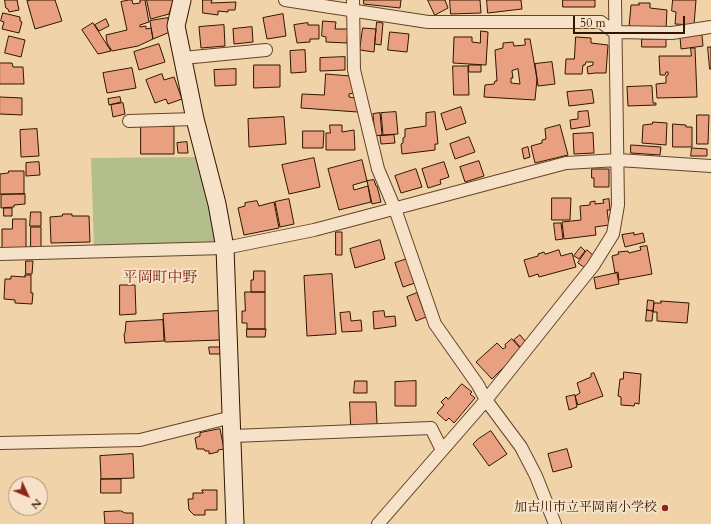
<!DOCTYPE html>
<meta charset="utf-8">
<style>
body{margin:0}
#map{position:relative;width:711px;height:524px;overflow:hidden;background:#f1d3aa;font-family:Cardo,serif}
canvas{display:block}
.north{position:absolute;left:8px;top:476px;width:40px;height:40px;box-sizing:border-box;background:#f6e2c8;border:1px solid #a89078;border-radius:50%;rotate:134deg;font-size:11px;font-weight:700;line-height:16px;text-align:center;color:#321500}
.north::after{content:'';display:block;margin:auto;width:14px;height:18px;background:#8f2418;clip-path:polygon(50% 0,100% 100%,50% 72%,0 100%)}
.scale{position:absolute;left:573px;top:16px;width:112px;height:18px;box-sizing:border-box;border:2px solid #321500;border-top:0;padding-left:5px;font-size:12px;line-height:14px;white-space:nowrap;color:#321500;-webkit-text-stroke:3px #f6e2c8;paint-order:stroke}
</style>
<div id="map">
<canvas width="711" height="524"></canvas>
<div class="north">N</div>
<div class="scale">50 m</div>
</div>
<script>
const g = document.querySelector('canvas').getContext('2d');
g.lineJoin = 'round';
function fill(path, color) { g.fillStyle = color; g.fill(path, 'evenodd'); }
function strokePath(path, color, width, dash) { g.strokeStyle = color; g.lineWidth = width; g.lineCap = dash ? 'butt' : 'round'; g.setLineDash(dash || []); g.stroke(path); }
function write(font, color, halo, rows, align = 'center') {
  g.font = font + ' Cardo,"Noto Serif JP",serif'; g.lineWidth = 4; g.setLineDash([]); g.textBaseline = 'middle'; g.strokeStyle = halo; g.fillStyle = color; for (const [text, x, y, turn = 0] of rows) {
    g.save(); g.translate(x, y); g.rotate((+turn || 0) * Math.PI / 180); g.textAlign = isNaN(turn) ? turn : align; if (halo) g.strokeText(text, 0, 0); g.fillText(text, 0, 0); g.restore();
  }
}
const green = new Path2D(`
 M198,157L219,238L215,243L94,245L91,158Z`);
const building = new Path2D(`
 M5,0H17L19,10L9,12L8,9L6,8Z
 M32,0H55L62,21L35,29L27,1Z
 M129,0H132L133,4L140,3V0H145L149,22L140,25V27L146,26V29L151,28L153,39L138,46L112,51L107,43L106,35L127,30L121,2Z
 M147,0H174L169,14L151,19Z
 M203,0H212L211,3L236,2L235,10H228V12L218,11V15L203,13Z
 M364,0H401L400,8L364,4Z
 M428,0H445L448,8L435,15Z
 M450,0H480L481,13L451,14Z
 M487,0H521L522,9L488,13Z
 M563,0H595V7H563Z
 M673,0H696L694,25L675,24L676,12L672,11Z
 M639,3H650V8L667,10L666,29L629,27L631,5H639Z
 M3,13L20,17V21L22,22L19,33L2,29L4,22L1,21Z
 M283,14L286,36L267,39L263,18Z
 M168,18L170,32L153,39L150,21Z
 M106,19L109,26L99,31L95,25Z
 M323,21L336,22L335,29H348L347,43L326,42V37L322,36Z
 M377,22L383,23L381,45L375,44Z
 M93,23L111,51L98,54L82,30Z
 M308,23V25H319V39H310V42L297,43L294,25Z
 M224,25L225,46L201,48L199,27Z
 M252,27L253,42L234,44L233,29Z
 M363,28L376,29L374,52L360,50Z
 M481,31L488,32L486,65L453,63L454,37H472V42L480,43Z
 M390,32L409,34L407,52L388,50Z
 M702,35L703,46L681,49L680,37Z
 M9,36L25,40L21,57L5,53Z
 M576,37L591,38V43L608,45L606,73H595L588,74L587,67L593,65V62H586L585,65H583L582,74H565L566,59H574Z
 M525,39H530L537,79L535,100L484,97L485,85L494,84L495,81H497L495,50L503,48V43L513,42L514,46L525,45ZM518,69L520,84L511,83V78H513L512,71Z
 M642,39H666V47H642Z
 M159,44L165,62L139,70L134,52Z
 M708,47H711V69H710Z
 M691,48H695L697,97L657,98L656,84L666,83V76L668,75V72H666L665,75H660L659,56H691Z
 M305,50L306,72L291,73L290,51Z
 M345,57V70L320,71V58Z
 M552,62L555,84L538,86L535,64Z
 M0,63H12L13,67H23L24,84H0Z
 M254,65H280V87L254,88Z
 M469,65H481V72H469Z
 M453,66H468L469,95H454Z
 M132,68L136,88L107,93L103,73Z
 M236,69V85L215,86L214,70Z
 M162,74L164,80L174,77L182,99L168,104L166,99L155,103L146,80Z
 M326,74L350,76L354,93L349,94V97L355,98L358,112L301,108L302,94L324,95Z
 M652,86L653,103H656V105L628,106L627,87Z
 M592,90L594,103L569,106L567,92Z
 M0,97L22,98V115L0,114Z
 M120,97L121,102L109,105L108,99Z
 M123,103L125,114L113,117L111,105Z
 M461,107L466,123L446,130L441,114Z
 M588,111L590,126L571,129L570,120L578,119V112Z
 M396,112L398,134L383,135L381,113Z
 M435,112L438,144H435V150L402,154L401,144L403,143V138L405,137V129L426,126V113Z
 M380,113L382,135L375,136L373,114Z
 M697,115H709L708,144H697Z
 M284,117L286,144L249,147L248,119Z
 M653,122L667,123L666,145L642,143L643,125L652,124Z
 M673,124L686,125V127H692V147H673Z
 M330,125H342V132L354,130L355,150H326V133H330Z
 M560,125L568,155L535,163L531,146L542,143V140L546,139L545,129Z
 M141,126H174V154H141Z
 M37,129L39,156L21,157L20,130Z
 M303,131H324L323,148H303Z
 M593,133L594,153L574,154L573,134Z
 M394,135L395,143L381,144L380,136Z
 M469,137L475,152L455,159L450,144Z
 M187,142L188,153H178L177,143Z
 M631,145L661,147L660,155L631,153Z
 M528,147L530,157L524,159L522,149Z
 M692,148L707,149V156H691Z
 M314,158L320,187L289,194L282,165Z
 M362,160L367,181L353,185V186L354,190L368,186L371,202L339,210L328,169Z
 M479,161L484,176L465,182L460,167Z
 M39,162L40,175L26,176V163Z
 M444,162L449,177L440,180L441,184L428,188L422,169Z
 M416,169L422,187L401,193L395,176Z
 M592,169H609V187H594V178H592Z
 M9,171H24V194H0V174L8,173Z
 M374,180L376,186H377L381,202L372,204L367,181Z
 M25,194V204L14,205V207L1,208V195Z
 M552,198H571L570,220H552Z
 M289,199L294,224L280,227L275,202Z
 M609,199L610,210H607L609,225L595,227L596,235L564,239L562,222L581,220L580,206L590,205V202L595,201V204L604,203L603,200Z
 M257,201L259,206L274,202L279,228L244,235L238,208L245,206V203Z
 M4,208H12V216H4Z
 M31,212H41V226H30Z
 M63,214H72V216H89L90,242L51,243L50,217L62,216Z
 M13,219H26V248H2V229H12Z
 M554,223H561L563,239L556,240Z
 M31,227H41V247H31Z
 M336,232H342V255H336Z
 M634,233V235L643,233L645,242L625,247L622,235Z
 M380,240L385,259L355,268L350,249Z
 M647,246L652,274L619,280L618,272L615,273L612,256L619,254L618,252L628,251L629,253L641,250L640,247Z
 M581,247L585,251L579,259L574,256Z
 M559,250L561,256L572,253L576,267L539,277L538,274L529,277L524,260L538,256V254L544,252L545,254Z
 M587,250L594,256L585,268L578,263Z
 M407,259L415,283L403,287L395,263Z
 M26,261H33L32,274H26Z
 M254,271H265V292H251V280H253Z
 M617,273L619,284L596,289L594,278Z
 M332,274L336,334L307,336L304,276Z
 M25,275H31V293H33L32,304L15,303V300L4,299L5,279H11V276L25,277Z
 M120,285H135L136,314L120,315Z
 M245,292H265V329H247V323H242V311H245Z
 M417,293L426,317L416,321L407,297Z
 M648,300L654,301L653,311L647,310Z
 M661,301L689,303L687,323L657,321V312H653L654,303H661Z
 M647,310L653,311L652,321H646Z
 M219,311L220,340L165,342L163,314Z
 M384,311L385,317L395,316L396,326L374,329L373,312Z
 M350,312L351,321L361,320L362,331L342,332L340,313Z
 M163,320L164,341L125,343L124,334L125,333L126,322Z
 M247,329H266L265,337H247Z
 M520,335L526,342L520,347L514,340Z
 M512,339L520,348L511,358L512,359L492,379L476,362L497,343L503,349L506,347L505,345Z
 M209,347H221L222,354H210Z
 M624,372L641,374L639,404L635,403L634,406L621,405V397L618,396L620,379H623Z
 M594,373L603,396L578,405L575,396L580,393L577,383L591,377V374Z
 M355,381H367V393H354Z
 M416,381V406H395V382Z
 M462,384L472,392L470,394L475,398L454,423L449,418L446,421L437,413L444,405L441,402L446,397L448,399Z
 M575,395L577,407L569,410L566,397Z
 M350,402H376L377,424L351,425Z
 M220,429L224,449L218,450V452L209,454V451H205L204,449H197L195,438L200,436V433Z
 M491,431L507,454L489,466L473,444L478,439Z
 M567,449L572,467L553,472L548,454Z
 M133,454L134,478L101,479L100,456Z
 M101,479H121V493H101Z
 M202,490H217V510H205V515H194L189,510L188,499H193V493H203Z
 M121,511L125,513H133V524H105L104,512Z`);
const street = new Path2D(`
 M285,0L428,22H601L614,32L672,33L711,27
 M353,0L354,70L378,169L395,209L435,324L478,385L486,400L521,447L536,476L555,524
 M183,58L266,50
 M129,121L195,119
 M0,254L225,248L314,230L566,163L618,160L711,166
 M233,436L431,428L442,450
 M0,443L140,440L232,417
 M378,524L486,400L593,266L613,234L618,205L615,0`);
const secondary = new Path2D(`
 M182,0L176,26L195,119L217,204L225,248L235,524`);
const markers = [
 [665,508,4,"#8f2418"]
];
const poiNames = [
 ["加古川市立平岡南小学校",657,508]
];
const quarterNames = [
 ["平岡町中野",160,279]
];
fill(green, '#b4be8d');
fill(building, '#e8a081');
strokePath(building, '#321500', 1);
strokePath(street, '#62442a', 14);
strokePath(secondary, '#321500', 19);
strokePath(street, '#f6e2c8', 12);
strokePath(secondary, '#f6e2c8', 17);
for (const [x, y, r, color] of markers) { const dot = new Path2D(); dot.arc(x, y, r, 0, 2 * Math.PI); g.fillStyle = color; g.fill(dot); strokePath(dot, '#f6e2c8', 1.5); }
write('13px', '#321500', '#f6e2c8', poiNames, 'right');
write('15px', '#7a1f14', '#f6e2c8', quarterNames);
</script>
